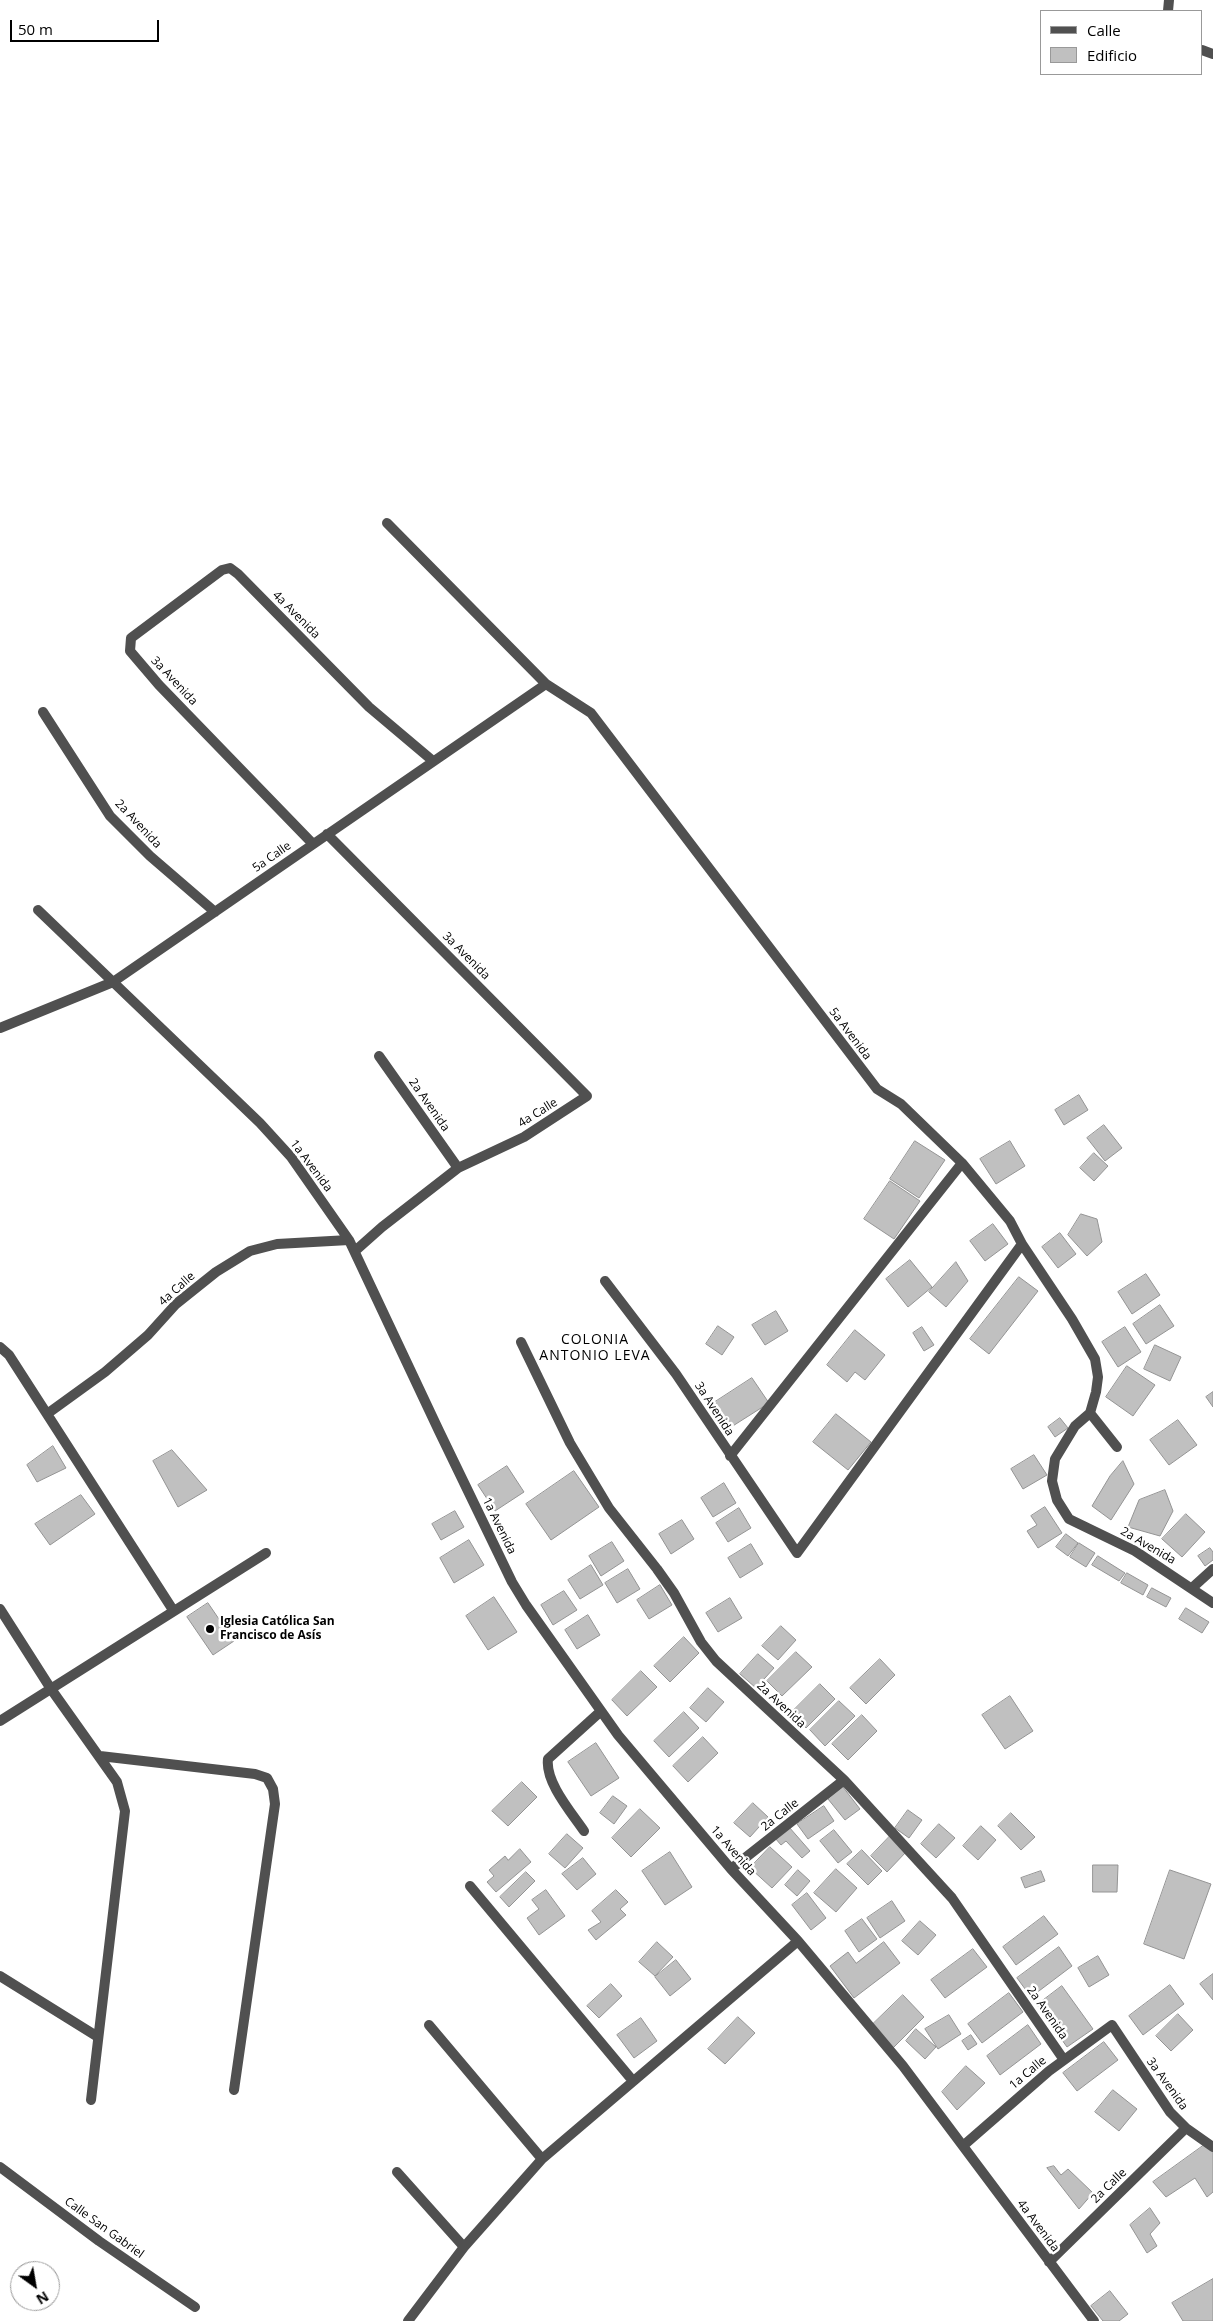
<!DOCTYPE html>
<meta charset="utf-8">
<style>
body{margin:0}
#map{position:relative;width:1213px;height:2321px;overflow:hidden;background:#fff;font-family:"Open Sans",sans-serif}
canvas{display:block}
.legend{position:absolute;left:1040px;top:10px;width:162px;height:65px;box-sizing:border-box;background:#fff;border:1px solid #999;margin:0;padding:6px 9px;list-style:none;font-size:15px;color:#000}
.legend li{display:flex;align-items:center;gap:10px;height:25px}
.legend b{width:25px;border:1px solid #999}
.north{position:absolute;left:10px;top:2261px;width:50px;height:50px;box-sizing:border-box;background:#fff;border:1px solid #999;border-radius:50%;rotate:148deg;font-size:14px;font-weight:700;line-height:20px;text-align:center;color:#000}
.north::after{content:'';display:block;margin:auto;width:18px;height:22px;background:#000;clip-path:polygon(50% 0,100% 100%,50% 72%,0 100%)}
.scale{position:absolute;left:10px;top:20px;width:149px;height:22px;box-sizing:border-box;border:2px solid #000;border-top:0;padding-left:6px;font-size:15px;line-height:18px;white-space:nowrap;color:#000;-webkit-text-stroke:4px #fff;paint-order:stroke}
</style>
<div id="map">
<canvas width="1213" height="2321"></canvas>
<ul class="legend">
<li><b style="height:6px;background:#505050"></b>Calle</li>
<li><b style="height:14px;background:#c0c0c0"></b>Edificio</li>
</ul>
<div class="north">N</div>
<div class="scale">50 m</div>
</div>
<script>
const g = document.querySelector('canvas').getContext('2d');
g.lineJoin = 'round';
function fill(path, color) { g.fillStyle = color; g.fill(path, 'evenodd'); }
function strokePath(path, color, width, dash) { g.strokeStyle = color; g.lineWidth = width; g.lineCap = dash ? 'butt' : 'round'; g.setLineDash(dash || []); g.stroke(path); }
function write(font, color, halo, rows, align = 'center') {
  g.font = font + ' "Open Sans",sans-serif'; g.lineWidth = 5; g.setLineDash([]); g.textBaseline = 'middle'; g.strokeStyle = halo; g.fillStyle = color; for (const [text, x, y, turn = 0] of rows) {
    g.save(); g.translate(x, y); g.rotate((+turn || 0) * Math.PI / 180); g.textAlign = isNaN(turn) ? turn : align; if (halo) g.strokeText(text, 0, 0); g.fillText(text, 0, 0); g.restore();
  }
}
const building = new Path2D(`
 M1079,1095L1088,1110L1064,1125L1055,1110Z
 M1104,1125L1122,1148L1105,1161L1087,1138Z
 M915,1141L945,1160L919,1198L890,1179Z
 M1010,1141L1025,1166L996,1184L980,1159Z
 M1094,1153L1108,1166L1094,1181L1080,1168Z
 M890,1181L920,1201L894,1239L864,1219Z
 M1081,1214L1097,1219L1102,1242L1087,1256L1068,1235Z
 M993,1224L1008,1244L985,1261L970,1241Z
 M1060,1233L1076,1254L1058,1268L1042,1247Z
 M910,1260L932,1287L908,1307L886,1279Z
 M956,1262L968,1281L946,1307L929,1292Z
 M1146,1274L1160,1295L1132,1314L1118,1292Z
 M1019,1277L1038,1291L989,1354L970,1339Z
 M1160,1305L1174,1326L1146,1344L1133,1324Z
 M776,1311L788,1331L765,1345L752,1325Z
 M718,1326L734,1337L722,1355L706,1344Z
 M922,1327L934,1345L924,1351L913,1333Z
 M1125,1327L1141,1352L1118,1367L1102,1342Z
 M855,1330L885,1355L865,1380L855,1372L847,1382L827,1365Z
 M1155,1345L1181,1357L1170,1381L1144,1369Z
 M1127,1366L1155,1385L1133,1416L1106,1397Z
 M752,1378L769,1403L728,1429L712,1404Z
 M1213,1392V1407L1206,1397Z
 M836,1414L871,1442L848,1470L813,1442Z
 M1060,1418L1068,1428L1055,1437L1048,1427Z
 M1178,1420L1197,1445L1169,1465L1150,1440Z
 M53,1446L66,1468L37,1482L27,1465Z
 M172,1450L207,1490L178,1507L153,1461Z
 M1034,1455L1047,1475L1023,1489L1011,1469Z
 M1123,1461L1134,1484L1111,1520L1092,1506L1110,1476Z
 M507,1466L524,1492L495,1511L478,1485Z
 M574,1471L599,1507L551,1540L526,1504Z
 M724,1483L736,1503L713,1517L701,1498Z
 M1165,1490L1173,1511L1160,1536L1128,1527L1139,1500Z
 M81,1495L95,1514L50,1545L35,1524Z
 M1045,1507L1062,1533L1038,1548L1027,1531L1037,1525L1031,1516Z
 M739,1508L751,1528L728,1542L716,1523Z
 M455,1511L464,1527L441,1540L432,1524Z
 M1186,1514L1205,1532L1182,1557L1162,1539Z
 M682,1520L694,1539L671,1554L659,1534Z
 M1066,1534L1078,1543L1068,1556L1056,1547Z
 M469,1540L484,1565L454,1583L440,1558Z
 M612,1542L624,1561L601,1576L589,1556Z
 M1079,1543L1095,1553L1086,1567L1070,1557Z
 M751,1544L763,1564L740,1578L728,1558Z
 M1210,1548L1213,1552V1560L1205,1566L1198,1556Z
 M1098,1556L1125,1573L1119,1581L1092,1565Z
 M591,1565L603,1585L580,1599L568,1580Z
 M628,1569L640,1589L617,1603L605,1583Z
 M1127,1573L1148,1585L1143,1595L1121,1583Z
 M660,1585L672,1605L649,1619L637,1600Z
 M1152,1588L1171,1598L1166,1607L1147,1597Z
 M564,1591L577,1610L553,1625L541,1605Z
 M494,1597L517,1632L488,1650L466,1616Z
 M730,1598L742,1618L718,1632L706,1613Z
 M208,1603L234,1641L213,1655L187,1617Z
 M1186,1608L1209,1622L1202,1633L1179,1619Z
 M588,1615L600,1635L577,1649L565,1630Z
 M781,1626L796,1640L778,1660L762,1646Z
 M684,1637L699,1653L670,1682L654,1666Z
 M796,1652L812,1667L782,1696L767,1681Z
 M758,1654L774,1668L756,1688L740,1674Z
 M880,1659L895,1675L866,1704L850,1688Z
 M641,1671L657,1687L627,1716L612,1700Z
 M820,1684L835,1699L806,1728L791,1713Z
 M708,1688L724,1702L706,1722L690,1708Z
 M1010,1696L1033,1731L1005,1749L982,1715Z
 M839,1701L855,1716L825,1746L810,1730Z
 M684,1712L699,1728L669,1757L654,1741Z
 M862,1715L877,1731L848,1760L832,1744Z
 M703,1737L718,1753L688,1782L673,1766Z
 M596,1743L619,1778L591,1796L568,1762Z
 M522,1782L537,1797L508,1826L492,1811Z
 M843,1787L860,1809L845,1820L828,1799Z
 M613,1796L627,1806L614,1824L600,1813Z
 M753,1803L768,1817L750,1837L734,1823Z
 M824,1806L834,1821L808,1839L797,1824Z
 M640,1809L660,1828L631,1857L612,1838Z
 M908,1810L922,1820L909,1838L895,1828Z
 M1011,1813L1035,1837L1021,1850L998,1826Z
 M939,1824L955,1838L936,1858L921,1844Z
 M981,1826L996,1840L978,1860L963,1846Z
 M789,1827L810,1851L802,1858L786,1841L781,1845L775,1838Z
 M834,1830L852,1852L838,1863L820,1841Z
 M567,1834L583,1848L565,1868L549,1854Z
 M891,1835L907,1851L887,1872L871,1856Z
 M770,1847L792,1867L772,1888L750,1868Z
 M520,1849L531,1862L496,1892L487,1882L494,1876L489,1870L505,1856L508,1860Z
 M862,1850L882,1871L868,1885L847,1864Z
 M670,1852L692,1887L665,1905L642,1871Z
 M583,1858L596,1874L577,1890L562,1874Z
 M1093,1865H1118L1117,1892H1093Z
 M836,1869L857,1888L836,1912L814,1893Z
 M798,1870L810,1881L797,1896L785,1885Z
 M1170,1870L1211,1884L1184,1959L1144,1944Z
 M1041,1871L1045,1881L1025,1888L1021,1878Z
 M526,1872L535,1881L509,1907L500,1897Z
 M546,1890L565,1916L539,1935L527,1918L539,1909L532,1900Z
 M616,1890L628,1902L620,1909L626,1915L596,1940L588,1930L601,1922L592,1911Z
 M807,1893L826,1918L811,1930L792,1905Z
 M892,1901L905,1921L880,1938L867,1918Z
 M1044,1916L1058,1934L1016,1965L1003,1947Z
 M862,1919L877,1939L859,1952L845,1931Z
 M920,1921L936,1935L918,1955L902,1941Z
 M657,1942L673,1957L655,1976L639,1962Z
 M884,1942L900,1963L854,1998L830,1966L848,1952L856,1963Z
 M1059,1947L1072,1966L1031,1997L1017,1978Z
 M973,1949L987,1967L945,1998L931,1980Z
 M1098,1956L1109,1975L1089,1987L1078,1968Z
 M676,1960L691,1979L670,1996L655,1977Z
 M1213,1974V2000L1200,1984Z
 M611,1984L622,1996L599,2018L587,2006Z
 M1170,1985L1184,2004L1143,2035L1129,2016Z
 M1062,1986L1093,2029L1067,2047L1037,2005Z
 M1009,1993L1023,2012L982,2043L968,2024Z
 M903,1995L924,2017L893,2048L872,2025Z
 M1178,2014L1193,2030L1171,2051L1156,2036Z
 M949,2015L961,2034L938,2049L925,2029Z
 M738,2017L755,2033L725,2064L708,2049Z
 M641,2018L657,2041L634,2058L617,2035Z
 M1028,2025L1041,2044L1000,2075L987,2056Z
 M916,2029L936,2047L925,2059L906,2041Z
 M971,2035L977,2044L968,2050L962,2041Z
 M1104,2042L1118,2060L1077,2091L1063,2073Z
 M966,2066L985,2083L957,2110L942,2092Z
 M1113,2090L1137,2109L1119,2131L1095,2112Z
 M1207,2143L1213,2152V2192L1207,2197L1195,2178L1166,2197L1153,2182Z
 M1054,2166L1061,2175L1068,2169L1093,2193L1079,2209L1047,2168Z
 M1150,2208L1160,2223L1150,2234L1157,2246L1147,2253L1130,2225Z
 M1213,2279V2321H1183L1172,2303Z
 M1110,2291L1128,2314L1119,2321H1103L1091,2306Z`);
const street = new Path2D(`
 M1168,11L1169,0
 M1202,50L1213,54
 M387,523L546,684L591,713L877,1089L901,1104L962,1163L1010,1221L1022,1244L1072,1319L1095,1359L1098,1377L1096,1392L1090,1413
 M43,712L110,816L150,856L215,912
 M327,834L587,1096L524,1137L458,1168L382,1227L355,1251
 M313,844L159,685L130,651L131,638L222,570L230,568L238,574L369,707L433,761
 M38,910L260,1123L291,1157L349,1240L439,1431L512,1582L526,1605L618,1735L731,1869L798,1941L903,2066L1094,2321
 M0,1028L113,982L546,684
 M379,1056L458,1168
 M605,1281L676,1374L797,1553L1022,1244
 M521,1342L570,1443L609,1508L657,1569L674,1593L701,1642L716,1661L844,1780L952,1898L1064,2060
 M0,1347L9,1355L173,1610
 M1090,1413L1075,1426L1055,1459L1052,1481L1057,1500L1069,1519L1135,1551L1213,1603
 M1090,1413L1117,1447
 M47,1414L105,1372L148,1335L176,1304L216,1272L250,1251L277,1244L349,1240
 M730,1456L962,1163
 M1192,1588L1213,1569
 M0,1609L51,1689L117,1782L125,1811L91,2100
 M0,1721L266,1553
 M100,1756L255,1774L267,1778L273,1789L275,1804L234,2090
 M584,1831C571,1812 545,1782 548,1759L600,1712
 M731,1869L844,1780
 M470,1886L633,2081
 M0,1976L98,2037
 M429,2025L542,2159
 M964,2145L1049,2071L1112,2025L1170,2112L1186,2128L1213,2147
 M0,2167L99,2241L195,2307
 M397,2172L464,2247
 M1049,2262L1186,2128
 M408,2321L464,2247L542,2159L798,1941`);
const markers = [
 [210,1629,5,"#000"]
];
const streetNames = [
 ["4a Avenida",296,615,45],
 ["3a Avenida",174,681,47],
 ["2a Avenida",138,824,47],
 ["5a Calle",272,857,-35],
 ["3a Avenida",466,956,45],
 ["5a Avenida",850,1034,53],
 ["2a Avenida",429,1105,55],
 ["4a Calle",538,1113,-32],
 ["1a Avenida",311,1166,53],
 ["4a Calle",177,1289,-42],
 ["3a Avenida",714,1409,57],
 ["1a Avenida",499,1526,64],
 ["2a Avenida",1148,1546,30],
 ["2a Avenida",781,1705,43],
 ["2a Calle",780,1815,-38],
 ["1a Avenida",733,1851,49],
 ["2a Avenida",1047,2013,55],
 ["1a Calle",1028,2073,-40],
 ["3a Avenida",1167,2084,54],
 ["2a Calle",1109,2186,-44],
 ["4a Avenida",1038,2226,53],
 ["Calle San Gabriel",104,2228,36]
];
const poiNames = [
 ["Iglesia Católica San",220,1622],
 ["Francisco de Asís",220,1636]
];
const neighbourhoodNames = [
 ["COLONIA",595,1340],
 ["ANTONIO LEVA",595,1356]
];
fill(building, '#c0c0c0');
strokePath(building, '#949494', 1);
strokePath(street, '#505050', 10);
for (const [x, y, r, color] of markers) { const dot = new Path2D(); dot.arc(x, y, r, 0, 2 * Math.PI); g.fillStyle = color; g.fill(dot); strokePath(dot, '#fff', 2); }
write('12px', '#000', '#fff', streetNames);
write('bold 12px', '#000', '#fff', poiNames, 'left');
g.letterSpacing = '1px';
write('14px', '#000', '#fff', neighbourhoodNames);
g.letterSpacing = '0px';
</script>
